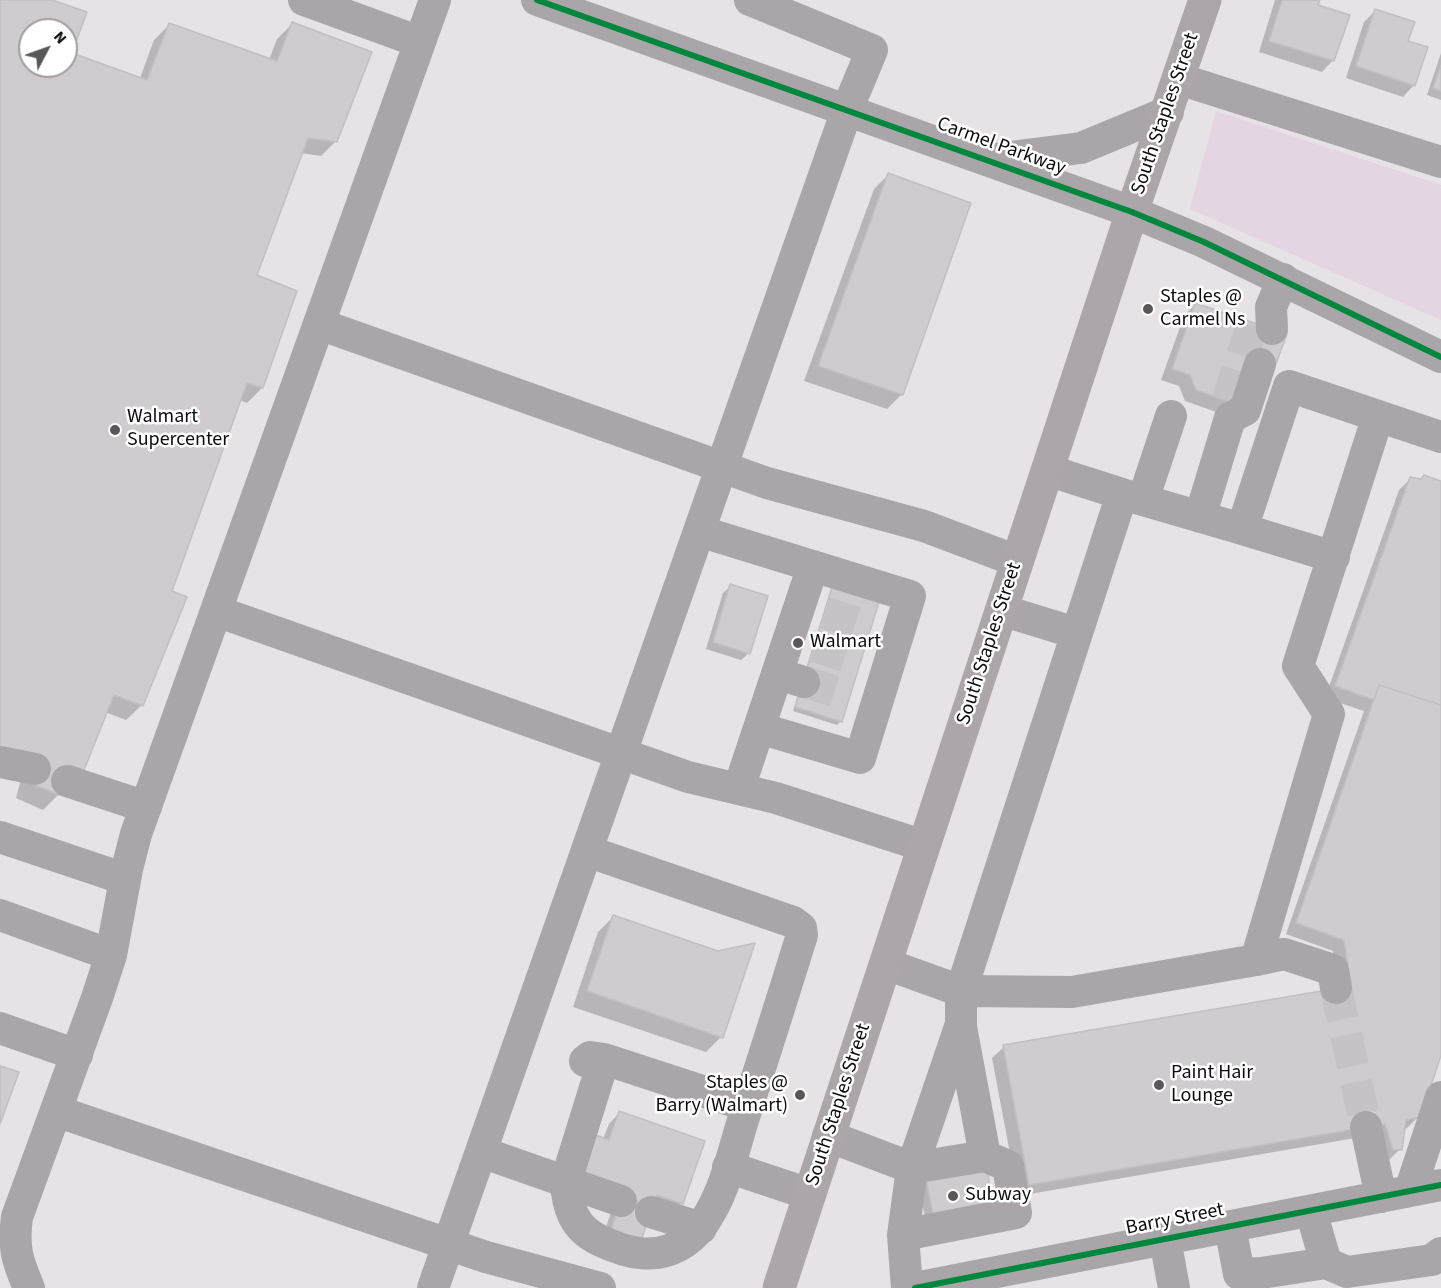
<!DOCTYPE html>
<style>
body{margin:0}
#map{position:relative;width:1441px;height:1288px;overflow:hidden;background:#e7e2e6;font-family:"Source Sans 3",sans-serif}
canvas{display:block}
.north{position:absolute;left:18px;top:18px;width:60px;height:60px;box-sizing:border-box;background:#fff;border:2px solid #9f9e9e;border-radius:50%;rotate:49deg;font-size:16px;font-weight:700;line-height:24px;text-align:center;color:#0e0c0d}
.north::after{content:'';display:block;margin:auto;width:21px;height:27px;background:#5a5759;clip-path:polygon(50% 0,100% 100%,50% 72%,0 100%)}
</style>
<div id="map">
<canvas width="1441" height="1288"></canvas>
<div class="north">N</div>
</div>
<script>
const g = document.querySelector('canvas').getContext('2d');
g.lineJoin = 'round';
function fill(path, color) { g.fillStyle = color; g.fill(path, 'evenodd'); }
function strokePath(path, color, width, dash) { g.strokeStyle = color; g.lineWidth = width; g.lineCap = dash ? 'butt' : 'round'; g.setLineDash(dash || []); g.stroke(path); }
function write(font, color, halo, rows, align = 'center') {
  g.font = font + ' "Source Sans 3",sans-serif'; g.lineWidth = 5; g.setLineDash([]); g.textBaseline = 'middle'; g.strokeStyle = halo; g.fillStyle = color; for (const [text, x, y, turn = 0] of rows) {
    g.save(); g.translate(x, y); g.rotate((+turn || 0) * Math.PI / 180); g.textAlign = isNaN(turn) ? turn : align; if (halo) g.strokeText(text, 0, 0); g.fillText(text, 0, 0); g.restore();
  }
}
const green = new Path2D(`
 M1216,111L1441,185V320L1190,209Z`);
const shadow = new Path2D(`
 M0,0H48L85,13L70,54L140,78L154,40L169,25L269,60L277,39L292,24L336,141L321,156L300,153L255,276L262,388L247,403L239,400L170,592L142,705L126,720L105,712L83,770L43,810L16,798L22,776ZM30,30H66V66H30Z
 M1275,0H1318L1316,6L1333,60L1322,72L1259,52Z
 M1376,10L1414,85L1403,97L1346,78L1364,22Z
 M1441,53V100L1427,95Z
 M889,174L902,394L887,409L804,381L874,189Z
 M1195,304L1233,402L1222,414L1185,401L1179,386L1161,380L1184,316Z
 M1411,478L1441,483V1050L1419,1116L1407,1128L1404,1129L1400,1149L1389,1160L1373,1135L1018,1196L992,1058L1004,1047L1339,989L1333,951L1286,934L1364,711L1325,698L1399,490Z
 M731,586L749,653L741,660L706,649L723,593Z
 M833,589L841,721L837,725L793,711L830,592Z
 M613,917L721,1037L706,1052L573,1007L598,932Z
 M620,1112L681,1203L670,1215L599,1247L616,1198L603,1139L609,1124Z
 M986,1171L926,1221L919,1189L927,1182Z`);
const building = new Path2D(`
 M0,0H52L87,12L72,53L147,80L169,23L277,61L292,22L372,52L337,142L308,138L257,275L297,291L263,388L247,383L172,591L187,597L143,706L114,695L84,770L71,765L67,781L59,795L30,783L0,747ZM30,30H66V66H30Z
 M1282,0H1320L1318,5L1350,15L1334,61L1269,41Z
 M1375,9L1415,22L1408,41L1428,47L1415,86L1356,66Z
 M1441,65V91L1433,88Z
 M888,173L971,203L903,395L818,366Z
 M1195,303L1287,334L1274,369L1234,403L1196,390L1190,375L1172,369Z
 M1424,475L1441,481V705L1379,685L1374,700L1335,686L1410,477L1421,479Z
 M730,584L768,596L750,654L713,642Z
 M832,587L879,602L842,722L795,707Z
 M1379,685L1441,705V1055L1421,1117L1406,1120L1402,1150H1393L1385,1124L1029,1185L1003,1045L1351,986L1344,940L1296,923Z
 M613,915L718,951L755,943L723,1038L587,991Z
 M0,1066L19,1072L0,1124Z
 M619,1111L705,1141L683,1204L657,1195L639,1246L609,1236L626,1187L580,1171L593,1134L609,1140Z
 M987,1169L993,1203L933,1214L926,1180Z`);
const minorTunnel = new Path2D(`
 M1227,401L1253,323
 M825,613L871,627
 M815,646L861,661
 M804,682L850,696
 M1336,988L1366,1127`);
const minor = new Path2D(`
 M304,0L420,42
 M537,0L1132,212L1204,242L1441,357
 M1179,79L1441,162
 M994,159L1081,148L1168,112
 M319,324L767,483L924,526L1017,561
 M1272,329L1271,307L1283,279
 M1047,470L1122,494L961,991L1072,992L1256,960L1329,714L1298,666L1378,416L1441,437
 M1122,494L1242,529L1289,386L1378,416
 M1143,500L1171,416
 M1200,517L1230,418L1245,410L1260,364
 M1242,529L1334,557
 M699,531L910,596L860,758L759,728L813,566
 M1001,610L1076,633
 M216,611L688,777L776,798L924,846
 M778,674L804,682
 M0,762L35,769
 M67,781L146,807
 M739,788L759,728
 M0,837L125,879
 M587,851L793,922L801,928L802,935C783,996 764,1057 744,1117C734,1148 727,1183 711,1211C704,1224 697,1234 685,1242C657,1261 628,1254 599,1240C574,1228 567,1207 566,1181L604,1059
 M0,915L111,955
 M1256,960L1284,954L1333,970L1336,988
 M886,964L961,991V1024L912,1168L985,1156L1008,1166L1016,1213L903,1235
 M961,1027L985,1156
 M0,1028L77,1055
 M585,1061L590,1057L604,1059L748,1106
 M56,1111L486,1257L600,1288
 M1366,1127L1381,1197
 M828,1136L912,1168L903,1235L907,1288
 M481,1152L621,1201
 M728,1167L809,1194
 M1410,1191L1441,1097
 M651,1212L701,1228
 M1230,1226L1239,1274L1261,1273L1326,1263L1311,1211
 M1165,1239L1174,1288
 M1326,1263L1347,1272L1432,1260L1441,1253
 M29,1288C17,1260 13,1248 17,1217L97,998L111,955L127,869L136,834L435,0
 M433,1288L847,110L872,50L750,0
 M915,1288L1441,1185`);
const major = new Path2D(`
 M779,1288L1132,212L1205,0`);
const cycleway = new Path2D(`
 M537,0L1132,212L1204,242L1441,357
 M915,1288L1441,1185`);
const markers = [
 [1148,309,6,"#5a5759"],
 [115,430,6,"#5a5759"],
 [798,643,6,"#5a5759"],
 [1159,1085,6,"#5a5759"],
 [800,1095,6,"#5a5759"],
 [953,1196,6,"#5a5759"]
];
const streetNames = [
 ["South Staples Street",1166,114,-71],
 ["Carmel Parkway",1001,147,20],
 ["South Staples Street",990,644,-72],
 ["South Staples Street",839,1105,-72],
 ["Barry Street",1175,1220,-11]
];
const poiNames = [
 ["Staples @",1160,298],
 ["Carmel Ns",1160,321],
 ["Walmart",127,418],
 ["Supercenter",127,441],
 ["Walmart",810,643],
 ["Paint Hair",1171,1074],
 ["Lounge",1171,1097],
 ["Staples @",788,1084,"right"],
 ["Barry (Walmart)",788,1107,"right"],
 ["Subway",965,1196]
];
fill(green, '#e3d5e1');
fill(shadow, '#0003');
fill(building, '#cfcbce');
strokePath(building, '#c2bfc2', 1.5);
strokePath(minorTunnel, '#c6c2c5', 32, [32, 16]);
strokePath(minor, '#aaa5a9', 32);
strokePath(major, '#aca6ab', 33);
strokePath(cycleway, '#00873e', 6);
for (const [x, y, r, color] of markers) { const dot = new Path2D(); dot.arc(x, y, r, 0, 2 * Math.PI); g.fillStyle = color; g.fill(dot); strokePath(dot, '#fff', 2); }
write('20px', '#0e0c0d', '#fff', streetNames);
write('20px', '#0e0c0d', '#fff', poiNames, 'left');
</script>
